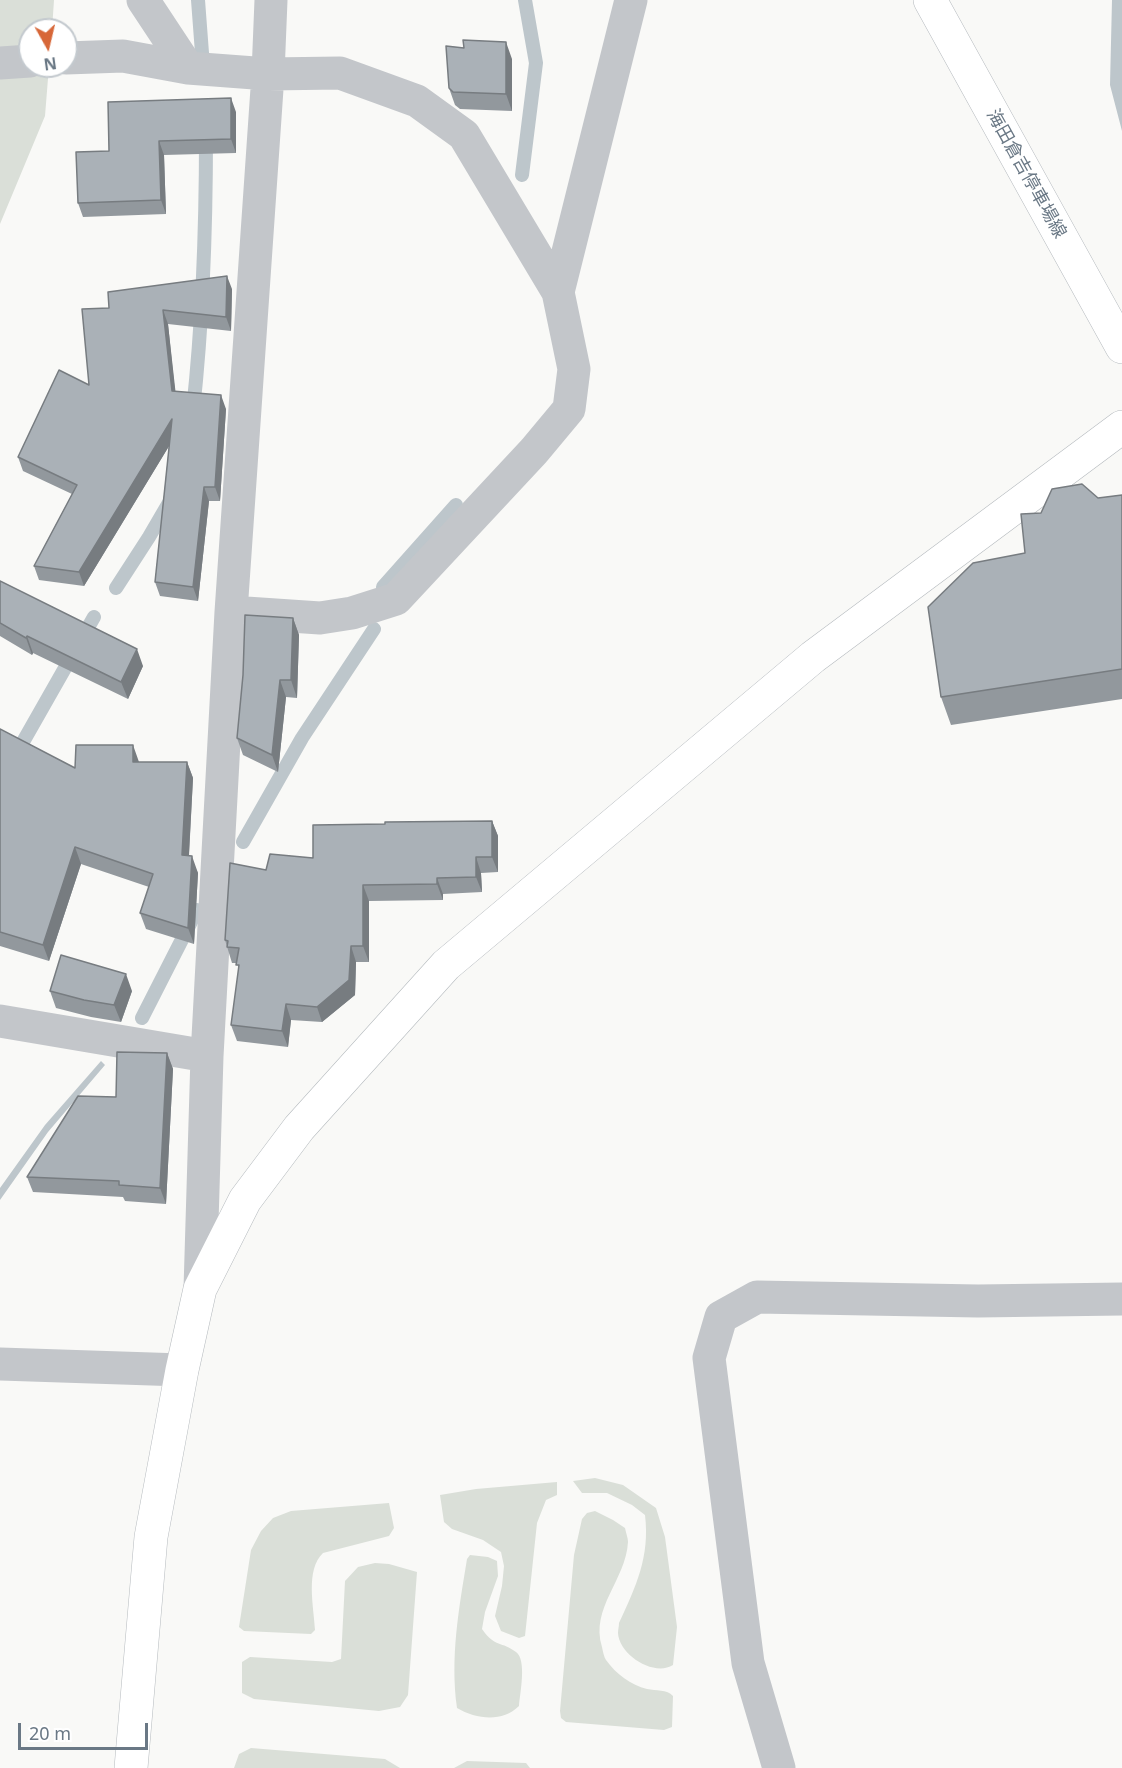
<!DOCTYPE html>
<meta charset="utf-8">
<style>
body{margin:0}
#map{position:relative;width:1122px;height:1768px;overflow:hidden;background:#f9f9f7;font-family:"Noto Sans",sans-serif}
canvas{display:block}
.north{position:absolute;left:18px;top:18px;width:60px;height:60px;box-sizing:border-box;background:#fff;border:2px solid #c3c9ce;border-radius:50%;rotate:172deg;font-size:16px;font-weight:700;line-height:24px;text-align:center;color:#6a7885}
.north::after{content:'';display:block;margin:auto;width:21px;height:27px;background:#d76738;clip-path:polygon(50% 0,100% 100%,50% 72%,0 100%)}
.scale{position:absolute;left:18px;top:1723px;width:130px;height:27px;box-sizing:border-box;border:3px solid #6a7885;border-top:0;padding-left:8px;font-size:18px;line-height:21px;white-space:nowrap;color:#6a7885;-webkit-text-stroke:4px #fff;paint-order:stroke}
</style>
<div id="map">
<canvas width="1122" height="1768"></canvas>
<div class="north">N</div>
<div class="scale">20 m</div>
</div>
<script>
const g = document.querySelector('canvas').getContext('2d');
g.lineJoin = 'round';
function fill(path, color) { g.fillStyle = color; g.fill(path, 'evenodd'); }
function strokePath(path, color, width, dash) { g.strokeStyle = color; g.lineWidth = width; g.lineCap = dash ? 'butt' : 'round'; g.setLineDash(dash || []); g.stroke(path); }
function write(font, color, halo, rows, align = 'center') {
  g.font = font + ' "Noto Sans","Noto Sans JP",sans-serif'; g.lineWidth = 6; g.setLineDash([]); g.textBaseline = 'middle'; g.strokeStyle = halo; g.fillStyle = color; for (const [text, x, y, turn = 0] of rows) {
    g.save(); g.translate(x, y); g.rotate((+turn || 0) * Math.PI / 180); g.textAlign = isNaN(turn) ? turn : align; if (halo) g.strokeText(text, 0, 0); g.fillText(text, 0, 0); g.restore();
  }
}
const green = new Path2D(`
 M0,0H54L52,30H30V66H49L45,116L0,224Z
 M595,1478L623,1485L656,1508L665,1537L677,1627L673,1665C654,1677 619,1655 618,1633C618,1630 619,1626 619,1623C636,1586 650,1557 645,1515L632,1505L607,1493H582L573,1481Z
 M557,1482V1495L546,1500L537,1523L525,1636L519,1638L501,1631L495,1616L502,1586L504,1566L501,1552L483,1540L452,1529L444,1522L440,1495L476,1489Z
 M389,1503L394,1528L389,1536L323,1553C305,1570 314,1607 315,1630L311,1634L244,1631L239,1627L251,1550L261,1531L273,1518L291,1511Z
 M595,1511L613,1520L625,1528C626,1533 628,1538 628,1542C626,1580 590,1608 602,1647C603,1652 604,1657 606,1660C616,1674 631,1685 647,1689C656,1691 667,1689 673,1696L672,1727L664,1730L566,1722L561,1718L560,1711L574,1555L582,1519L587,1513Z
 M470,1555L488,1557L497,1561L498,1576L485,1612L482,1629C495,1648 502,1641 516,1652C527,1660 520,1693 519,1706C502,1723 476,1719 457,1708C450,1657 459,1608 467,1559Z
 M375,1563L389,1564L417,1572L408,1695L400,1707L379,1711L254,1699L242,1693V1662L250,1657L332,1662L341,1659L345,1581L358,1567Z
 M251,1748L385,1759L400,1768H234L239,1754Z
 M467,1761L526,1763L530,1768H454Z`);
const water = new Path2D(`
 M1112,0H1122V131L1110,85Z
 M101,1061L105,1065L48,1132L0,1200V1188L45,1125Z`);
const stream = new Path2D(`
 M198,0L202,53
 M522,175L536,63L525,0
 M193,410C203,319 206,228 206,136
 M383,587L456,505
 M116,588L149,537L170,501
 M15,756L94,617
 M243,842L302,738L374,629
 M142,1018L197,910`);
const street = new Path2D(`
 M143,0L188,68
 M66,58L123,56L188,68L268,74L340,73L417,101L464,135L558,292L574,369L569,409L534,451L396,599L352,613L320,618L231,612
 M0,63L30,61
 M558,292L631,0
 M0,1021L207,1056
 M200,1289L207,1056L231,612L268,74L271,0
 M0,1364L182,1370
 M779,1768L748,1663L709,1358L721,1317L757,1297L978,1301L1122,1299`);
const secondary = new Path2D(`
 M930,0L1122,347
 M131,1768L151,1537L182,1370L200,1289L245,1200L299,1128L446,965L813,657L1122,427`);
const wall = new Path2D(`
 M512,59V111L460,109L455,105L449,88Z
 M236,112V153L164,155L166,214L83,217L78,203L109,151Z
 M232,289L231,331L168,324L175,392L226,409L220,501H209L198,601L160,596L155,582L169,446L84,586L39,580L34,566L72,494L23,471L18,457L89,385L109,308Z
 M1122,495V699L951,725L941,697L1025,553L1041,513L1098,498Z
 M0,581L143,666L128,699L33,653L32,655L0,636Z
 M293,618L299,635L297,698L286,697L278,772L243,755L237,738Z
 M0,729L75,768L139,762H187L193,778L189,856L198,873L194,944L146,929L140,913L149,887L81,864L49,961L0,946Z
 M492,821L498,836V872L481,873L482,892L443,894V900L369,901V962H356L355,995L322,1022L291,1020L288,1047L237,1041L231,1025L239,970L237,963H232L225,940L266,870L313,858L385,824Z
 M50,991H132L121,1022L91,1017L56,1008Z
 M167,1053L173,1069L166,1204L125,1201L123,1197L33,1192L27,1177L116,1097Z`);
const shadedWall = new Path2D(`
 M506,42L512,59V111L506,94Z
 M231,98L236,112V153L231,139Z
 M159,141L164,155L166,214L161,200Z
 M227,276L232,289L231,331L226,317Z
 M163,310L168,324L177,405L172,391Z
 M221,395L226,409L220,501L215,487Z
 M172,419L177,433L84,586L79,572Z
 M204,487L209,501L198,601L193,587Z
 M293,618L299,635L297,698L291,680Z
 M27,636L33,653L32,655L26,638Z
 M137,649L143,666L128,699L121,682Z
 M280,680L286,697L278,772L272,755Z
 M133,745L139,762H133Z
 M187,762L193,778L188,871L182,855Z
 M492,821L498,836V872L492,857Z
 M75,847L81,864L49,961L43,945Z
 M192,856L198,873L194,944L188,928Z
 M476,857L481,873L482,892L476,877Z
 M437,878L443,894V900L437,884Z
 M363,885L369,901V962L363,946Z
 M351,946L356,962L355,995L322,1022L317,1007Z
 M126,974L132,991L121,1022L114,1005Z
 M286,1004L291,1020L288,1047L282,1031Z
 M167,1053L173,1069L166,1204L160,1188Z`);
const building = new Path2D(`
 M463,40L506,42V94L453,92L449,88L446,46L464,48Z
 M231,98V139L159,141L161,200L78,203L76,152L109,151L108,102Z
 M227,276L226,317L163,310L172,391L221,395L215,487H204L193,587L155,582L172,419L79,572L34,566L77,485L18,457L59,370L89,385L82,309L109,308L108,292Z
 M1082,484L1098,498L1122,495V669L941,697L928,607L973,563L1025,553L1021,514L1041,513L1052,489Z
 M0,581L137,649L121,682L27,636L26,638L0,623Z
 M245,615L293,618L291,680H280L272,755L237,738L243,675Z
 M0,729L75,768L76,745H133V762H187L182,855L192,856L188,928L140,913L153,874L75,847L43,945L0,932Z
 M492,821V857H476V877L437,878V884L363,885V946H351L349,980L317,1007L286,1004L282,1031L231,1025L239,965H236L239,948L227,947L228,941L225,940L230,863L266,870L270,854L313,858V825L385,824V822Z
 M61,955L126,974L114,1005L84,1000L50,991Z
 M117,1052L167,1053L160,1188L119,1185V1181L27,1177L78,1096L116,1097Z`);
const streetNames = [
 ["海田倉吉停車場線",1026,174,61]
];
fill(green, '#dadfd8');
fill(water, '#bdc6cb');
strokePath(stream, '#bdc6cb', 14);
strokePath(secondary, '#b5babe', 34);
strokePath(street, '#c3c6ca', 33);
strokePath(secondary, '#fff', 33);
fill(wall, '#92989d');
fill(shadedWall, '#777c80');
fill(building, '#aab1b7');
strokePath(building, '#777c80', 1.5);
write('18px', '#6a7885', '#fff', streetNames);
</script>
